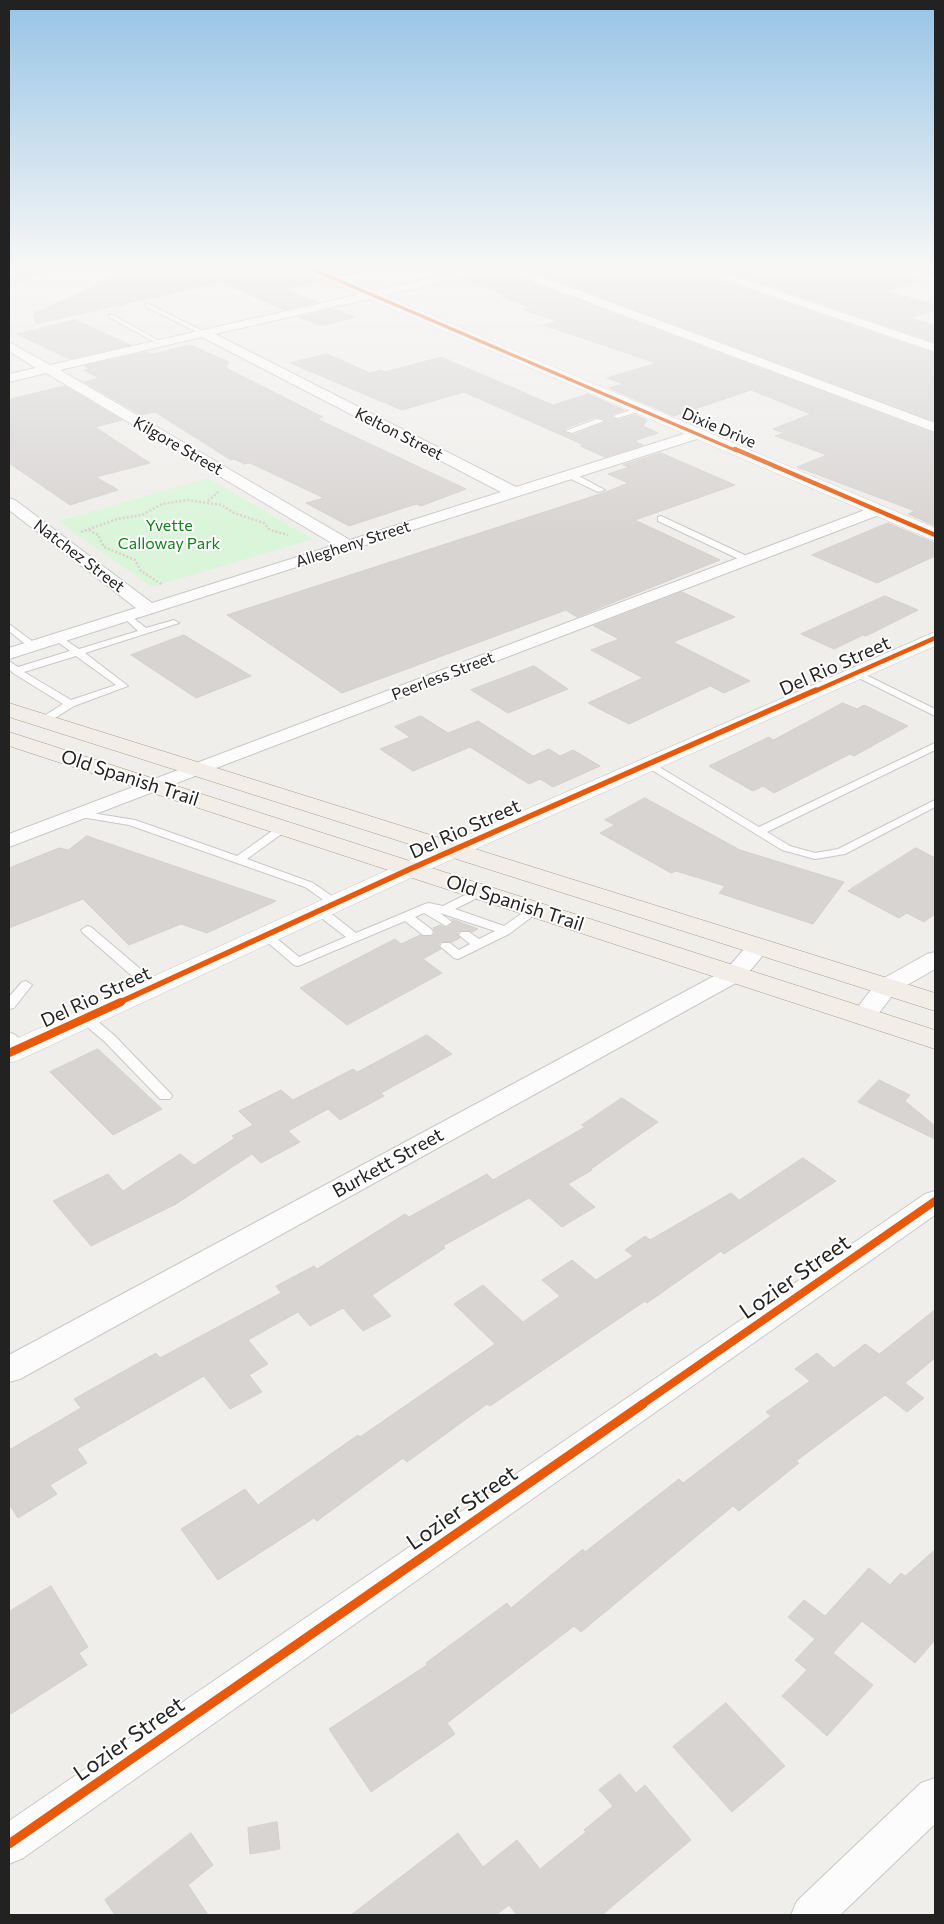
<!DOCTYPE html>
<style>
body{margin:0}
#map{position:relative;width:944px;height:1924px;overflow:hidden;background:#f0eeeb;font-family:Commissioner,sans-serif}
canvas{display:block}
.frame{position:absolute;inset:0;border:10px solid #222;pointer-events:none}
</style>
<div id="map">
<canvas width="944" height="1924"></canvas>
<div class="frame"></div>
</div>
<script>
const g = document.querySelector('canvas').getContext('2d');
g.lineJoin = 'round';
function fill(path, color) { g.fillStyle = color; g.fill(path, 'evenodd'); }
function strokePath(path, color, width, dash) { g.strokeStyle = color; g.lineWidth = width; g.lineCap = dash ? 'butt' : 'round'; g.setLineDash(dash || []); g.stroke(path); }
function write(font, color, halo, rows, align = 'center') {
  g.font = font + ' Commissioner,sans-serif'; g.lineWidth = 4; g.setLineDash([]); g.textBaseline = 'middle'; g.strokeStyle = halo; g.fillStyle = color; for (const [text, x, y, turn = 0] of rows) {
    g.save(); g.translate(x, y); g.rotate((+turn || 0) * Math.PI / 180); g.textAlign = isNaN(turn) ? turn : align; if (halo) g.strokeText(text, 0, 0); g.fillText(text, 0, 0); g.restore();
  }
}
const park = new Path2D(`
 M208,478L313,539L152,587L58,521Z`);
const building = new Path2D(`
 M132,264H215L241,275L291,264L294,269L323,281L286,289L317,302L283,310L222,282L36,324L33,314L88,289Z
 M314,264H359L360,273L344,276Z
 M427,264H485L445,273L427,266Z
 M513,264H564L595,274L638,264H655L686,274L696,272L935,354V421Z
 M731,264H873L876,268L919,280L887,291L935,305V310L910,318L935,326V342L715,267Z
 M898,264H935V274Z
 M500,271L935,434V526L908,514L915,511L797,467L827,455L775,436L784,433L773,429L811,414L751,390L674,416L609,388L623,384L607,378L656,363L543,325L557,321L524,310L531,308L502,297L508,296L463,279Z
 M334,309L355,317L321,326L299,317Z
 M75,320L131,345L69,359L17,334Z
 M190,345L229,362L226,368L323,417L317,419L466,489L421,506L416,504L349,526L306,503L324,498L250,463L244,464L234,459L231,460L155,412L141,415L84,382L99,378L84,370L90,369L84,366L147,352L152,354Z
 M327,354L370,373L381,370L385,372L441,357L553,405L588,394L624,410L612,414V418L618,420L635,415L647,420L643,426L658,433L634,441L643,445L605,457L580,446L584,445L464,392L402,410L290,363ZM596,417L605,419L606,422L573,435L563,432L564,429Z
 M65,386L122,420L95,427L150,463L96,477L118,490L70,505L9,463V400Z
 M661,453L735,485L635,520L720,560L577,617L566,610L342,693L227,615L606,492L628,483L608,474L629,467L623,465Z
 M888,523L935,543V556L877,583L812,555Z
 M682,592L735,617L673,642L750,681L724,693L710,686L629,724L588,703L643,678L591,650L619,639L594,626Z
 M885,596L918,610L866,636L863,635L834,649L801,634Z
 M184,635L251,676L196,698L131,655Z
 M534,666L568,689L508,713L471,690Z
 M843,703L857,709L864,705L908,726L854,756L850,754L774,793L763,786L753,791L709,766L769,737L773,740Z
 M421,716L448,733L478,721L533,756L549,749L560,756L573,750L600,766L553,787L540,779L529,784L470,747L413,771L380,749L410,737L395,727Z
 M645,798L740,850L844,882L813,924L719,893L725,886L676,871L671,873L600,833L615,825L605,820Z
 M87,836L276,901L207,933L181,924L129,945L83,899L9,928V868L59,848L68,850Z
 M916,848L935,858V914L924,922L907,913L899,918L848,891Z
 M452,919L478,929L472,932L459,931L457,935L460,938L452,942H440L438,946L441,949L423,959L442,973L347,1025L300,988L395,939L401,944L420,935L431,937L435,933L433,928L440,925L447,928L454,922Z
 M427,1035L452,1054L381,1093L384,1096L340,1120L328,1109L288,1131L300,1142L261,1163L252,1154L176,1204L91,1246L53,1201L108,1174L123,1191L180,1154L194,1165L235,1138L232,1136L253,1125L239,1111L281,1090L293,1100L353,1069L357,1072Z
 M98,1049L162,1109L113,1135L50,1072Z
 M879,1080L910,1095L905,1101L935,1126V1139L858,1102Z
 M622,1098L658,1122L591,1169L592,1170L568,1184L595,1207L562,1227L529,1198L443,1246L445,1248L372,1295L391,1316L363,1331L343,1308L310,1326L298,1312L248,1340L268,1364L249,1375L262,1392L230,1409L204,1376L77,1449L87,1463L50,1485L57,1494L18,1518L9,1504V1450L81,1408L74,1399L156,1353L160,1358L281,1293L276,1286L314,1266L317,1269L405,1214L409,1217L487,1174L493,1180L585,1127L582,1125Z
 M803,1158L836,1181L724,1254L721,1251L647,1303L645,1301L490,1406L487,1404L407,1462L403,1458L317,1521L314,1518L218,1580L181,1529L245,1489L258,1505L358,1435L360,1437L495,1344L454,1304L483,1285L523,1322L560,1296L542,1280L572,1260L596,1280L633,1256L625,1250L645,1236L650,1240L731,1193L739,1200Z
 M935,1310V1358L905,1383L924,1398L907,1412L885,1395L796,1461L799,1463L739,1511L733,1506L581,1632L574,1626L447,1723L455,1734L371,1792L329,1729L427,1665L426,1663L507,1603L511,1608L583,1549L585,1552L679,1479L683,1483L771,1416L766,1412L810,1381L795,1369L817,1353L834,1368L865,1344L879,1354Z
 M935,1550V1640L915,1663L862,1621L833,1653L873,1685L827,1736L782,1696L807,1670L795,1660L815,1639L788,1617L804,1600L825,1616L869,1568L890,1585L901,1573L905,1576Z
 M51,1586L88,1647L79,1653L87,1665L9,1715V1612Z
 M726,1703L785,1766L732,1812L673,1747Z
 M620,1774L636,1793L645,1785L691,1840L602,1915H517L509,1905L496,1915H351L458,1833L483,1867L517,1840L540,1869L586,1832L584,1830L613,1806L599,1790Z
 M277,1822L280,1849L250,1854L248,1828Z
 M191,1833L213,1865L188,1885L208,1915H115L105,1900Z`);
const path = new Path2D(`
 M208,501L218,492
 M89,530L98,535L104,547L135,560L141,571L163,585
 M81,532L117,519L142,515L162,504L187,500L222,505L234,513L264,523L270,530L288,535`);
const service = new Path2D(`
 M148,304L205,332L206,333L201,334L146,307V305Z
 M109,315H113L163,343L158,344L109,317Z
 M639,407H642V411L617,418L613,416Z
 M597,419L604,421L572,433L565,431Z
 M567,473H573L605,490L598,492L567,477Z
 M661,516L751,558L752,560L745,562L658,521V517Z
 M127,613L146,628L174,620L179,623L85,653L128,686L74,706L47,723H39L38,721L39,719L63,704L13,673L9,669V661L18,667L70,651L55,640V636L58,635L79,649L138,631L122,616ZM76,656L116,685L71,700L24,672Z
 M9,624L36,644V648H30L9,631Z
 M856,670L935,709V716L853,675V671Z
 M935,743V750L767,832L790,846L815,853L838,849L935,800V807L845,854L815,859L782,850L642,764L647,761L651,762L759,827Z
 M79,811L135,820L237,856L279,826H287L289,828L287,830L247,859L313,883L342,903L340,906H332L305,887L129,825L75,816L73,814L75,812Z
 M479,888L483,889L485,892L483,895L455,909L504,926L531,907L535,906L541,910L509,934L458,959L454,958L440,946L442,943H450L459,950L470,944L459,935L461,932H469L479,939L495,931L440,913L452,922L446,926L424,913L415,917L431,929L433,932L431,935H423L405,921L298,966L294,965L259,935L265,931L269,932L299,957L346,937L316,914L314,911L316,908H324L356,933L425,904L429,903L443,906Z
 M87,926L91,927L158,984L159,987L158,990H148L83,933L81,930Z
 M26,981L32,985L14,1008L9,1009V997L22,982Z
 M85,1014L90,1015L114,1035L170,1093L172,1096L170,1099H160L104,1041L80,1021L78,1018Z
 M9,1033L14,1034L29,1047L27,1050H17L9,1043Z`);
const minor = new Path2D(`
 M492,264H511V265L935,423V432L500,269L215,334L516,487L693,431H703L705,434L703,437L9,659V648L136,608L9,510V498L15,500L152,603L335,545L46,373L9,382V374L36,368L9,351V342L50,365ZM202,337L501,492L350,540L60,370Z
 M683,264H699L935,344V352L685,266Z
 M875,264H892L935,276V283L877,266Z
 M878,505L884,507L886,510L884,513L9,847V834Z
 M758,940L766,942L770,947L743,979L20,1379L9,1382V1355L727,969L750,942Z
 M935,952V969L895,992L872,1022L863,1024L854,1022L851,1016L877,982L927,954Z
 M935,1191V1215L23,1858L9,1864V1821L925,1194Z
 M935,1778V1824L840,1915H791L797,1901L921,1783Z`);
const tertiary = new Path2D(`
 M293,264H310L935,528V541L295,267Z
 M935,632V646L419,874L19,1060L9,1063V1042L401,864Z`);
const primary = new Path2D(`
 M9,703L935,993V1011L9,717Z
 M9,732L935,1030V1049L9,746Z`);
const motorway = new Path2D(`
 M38,264H55L53,267L9,287V278Z`);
const cyclewayFar4 = new Path2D(`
 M300,264L737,451`);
const cyclewayFar3 = new Path2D(`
 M735,449L935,535
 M813,692L935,638`);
const cyclewayFar2 = new Path2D(`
 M118,1003L410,869L816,690`);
const cyclewayFar1 = new Path2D(`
 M9,1053L121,1002
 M641,1405L935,1201`);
const cycleway = new Path2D(`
 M9,1844L643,1404`);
const farStreetnames = [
 ["Dixie Drive",719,428,23],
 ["Kelton Street",399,434,27],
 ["Kilgore Street",178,446,30],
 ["Allegheny Street",353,544,-18],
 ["Natchez Street",79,556,37],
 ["Peerless Street",443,676,-21]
];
const farParknames = [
 ["Yvette",169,526],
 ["Calloway Park",169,544]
];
const streetNames = [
 ["Del Rio Street",835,666,-24],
 ["Old Spanish Trail",130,778,18],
 ["Del Rio Street",465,829,-24],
 ["Old Spanish Trail",515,903,18],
 ["Del Rio Street",96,997,-25],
 ["Burkett Street",388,1163,-29]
];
const nearStreetnames = [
 ["Lozier Street",795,1277,-35],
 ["Lozier Street",462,1508,-35],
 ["Lozier Street",129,1739,-35]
];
fill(park, '#daf5da');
fill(building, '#d7d4d2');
strokePath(building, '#d3d0cc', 1);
strokePath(service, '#c9c8c7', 2);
strokePath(minor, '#c9c8c7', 2);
strokePath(tertiary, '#c9c8c7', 1);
strokePath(primary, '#a79c86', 1);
strokePath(motorway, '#c5a2ac', 1);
strokePath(path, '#dccecd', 2.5, [2, 2]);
fill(service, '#fdfcfc');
fill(minor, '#fdfcfc');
fill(tertiary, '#fdfcfc');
fill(primary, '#f3ede7');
fill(motorway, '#ece0e2');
strokePath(cyclewayFar4, '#e8590c', 3);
strokePath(cyclewayFar3, '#e8590c', 4.5);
strokePath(cyclewayFar2, '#e8590c', 5.5);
strokePath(cyclewayFar1, '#e8590c', 8);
strokePath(cycleway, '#e8590c', 9);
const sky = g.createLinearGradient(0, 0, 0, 533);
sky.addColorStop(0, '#97c4e6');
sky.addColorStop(0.5, '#f8f7f6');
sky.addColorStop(1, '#f8f7f600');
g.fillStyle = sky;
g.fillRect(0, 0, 944, 533);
write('16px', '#222', '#fff', farStreetnames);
write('16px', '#0c8416', '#fff', farParknames);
write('19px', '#222', '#fff', streetNames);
write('22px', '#222', '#fff', nearStreetnames);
</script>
